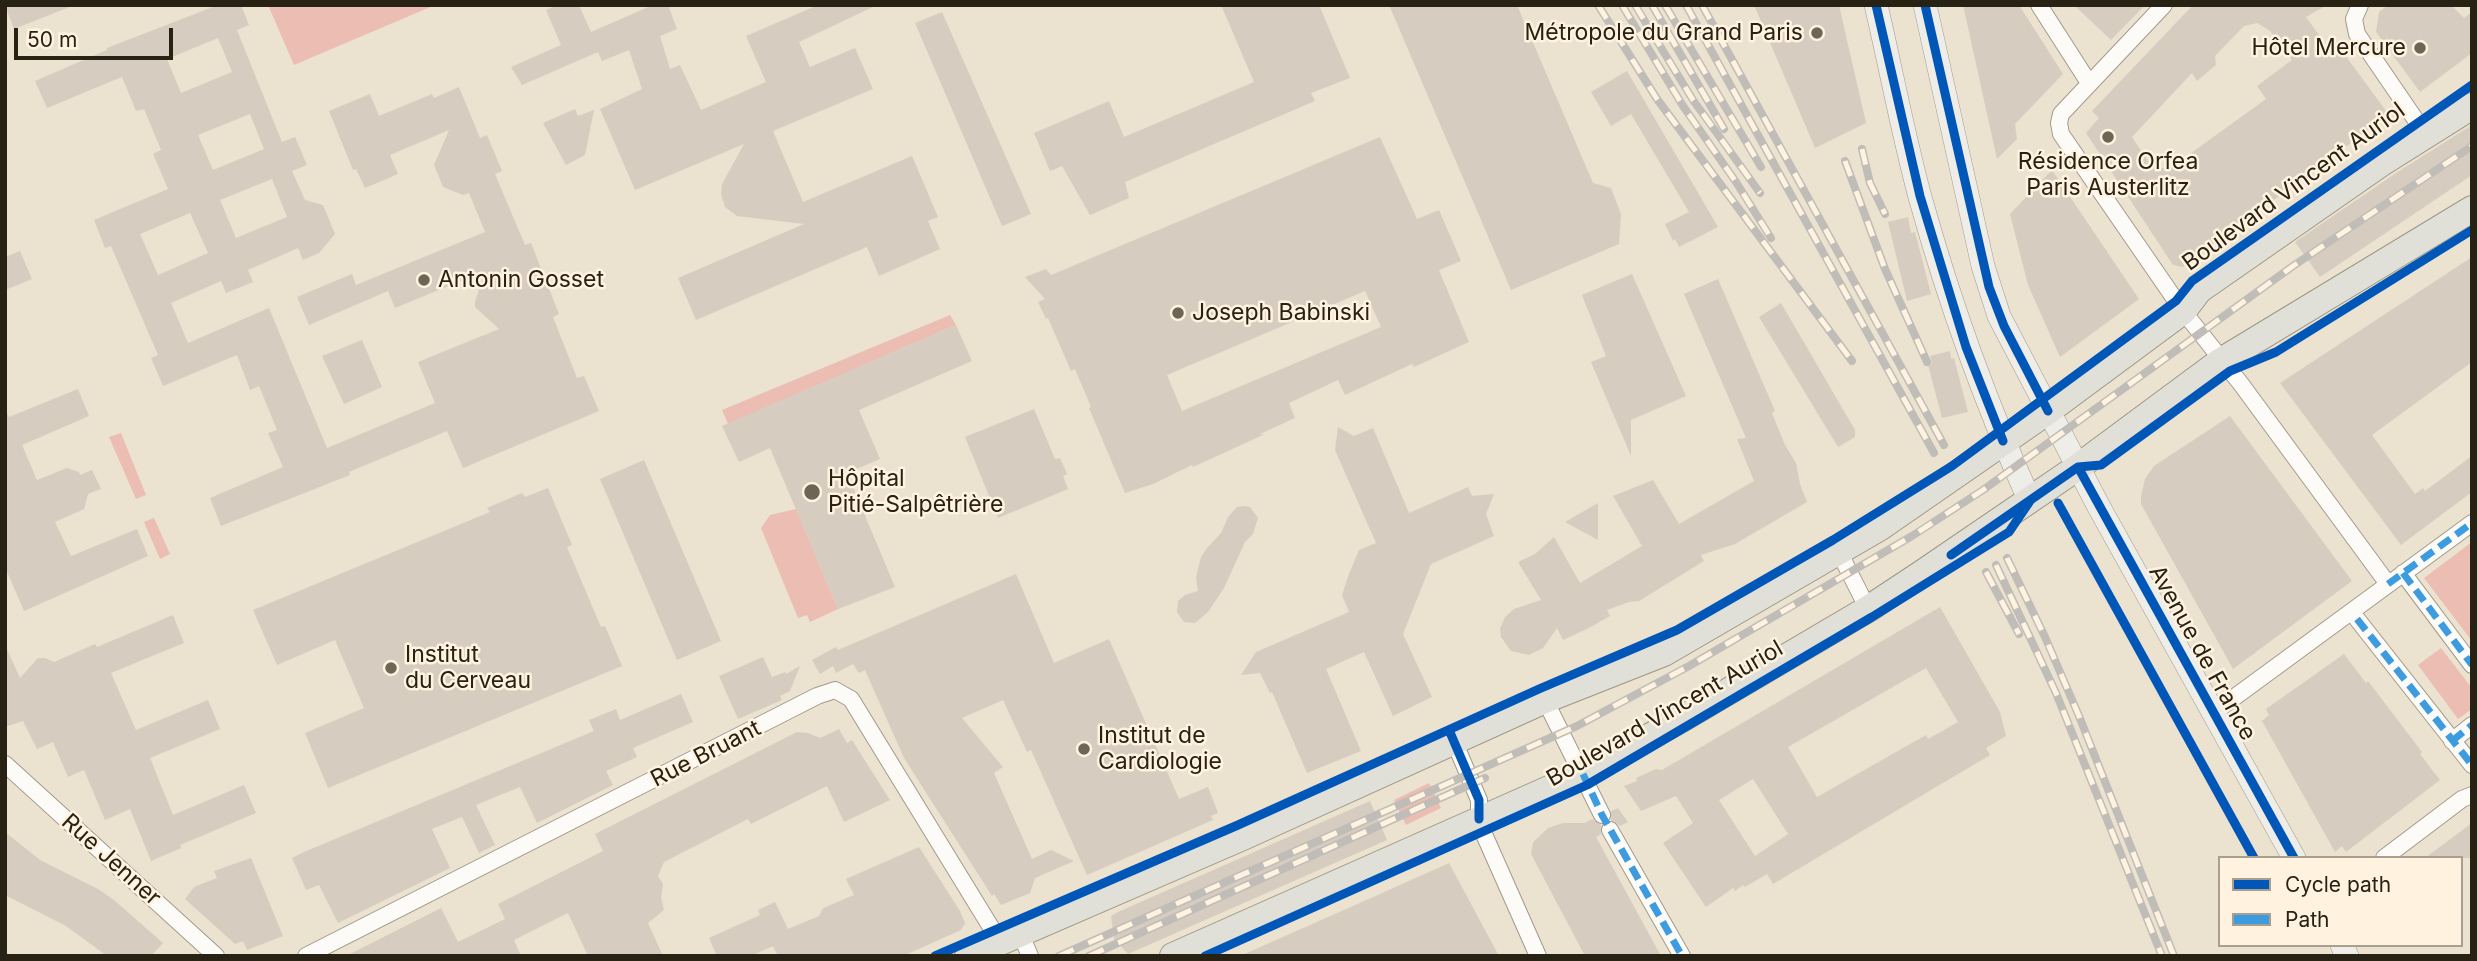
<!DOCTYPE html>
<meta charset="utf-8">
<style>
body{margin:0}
#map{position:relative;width:2477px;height:961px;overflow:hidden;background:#ece2d0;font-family:Inter,sans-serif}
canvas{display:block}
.frame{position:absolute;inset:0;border:7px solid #282215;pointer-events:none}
.legend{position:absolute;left:2218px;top:856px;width:245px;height:91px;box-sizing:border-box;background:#fff3e0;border:2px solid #a99f8f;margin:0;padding:9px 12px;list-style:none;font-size:21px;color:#282215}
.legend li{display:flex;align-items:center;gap:14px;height:35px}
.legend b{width:35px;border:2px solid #a99f8f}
.scale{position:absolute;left:14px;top:28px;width:159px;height:32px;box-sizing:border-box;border:4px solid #282215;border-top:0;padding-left:9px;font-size:21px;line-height:24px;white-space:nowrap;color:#282215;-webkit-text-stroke:5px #fff3e0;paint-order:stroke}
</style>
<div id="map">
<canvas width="2477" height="961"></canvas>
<div class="frame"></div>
<ul class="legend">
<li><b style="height:9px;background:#0057b8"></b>Cycle path</li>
<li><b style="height:9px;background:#3d9cdf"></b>Path</li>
</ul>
<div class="scale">50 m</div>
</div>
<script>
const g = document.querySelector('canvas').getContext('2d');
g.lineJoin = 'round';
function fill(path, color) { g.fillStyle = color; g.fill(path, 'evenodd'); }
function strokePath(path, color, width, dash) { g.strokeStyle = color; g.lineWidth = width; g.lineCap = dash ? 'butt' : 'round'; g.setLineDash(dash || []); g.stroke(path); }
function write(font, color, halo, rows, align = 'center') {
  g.font = font + ' Inter,sans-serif'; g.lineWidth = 5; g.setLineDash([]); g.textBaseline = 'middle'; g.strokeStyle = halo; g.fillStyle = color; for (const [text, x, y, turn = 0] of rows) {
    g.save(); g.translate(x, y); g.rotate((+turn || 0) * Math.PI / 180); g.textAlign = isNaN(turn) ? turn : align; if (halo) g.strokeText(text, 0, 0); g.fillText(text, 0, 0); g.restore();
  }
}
const green = new Path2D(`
 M268,5H435L294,65Z
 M950,315L956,325L728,424L722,410Z
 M121,433L146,495L136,499L109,437Z
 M796,509L838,609L810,622L807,615L798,618L761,528L770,515Z
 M154,518L170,554L160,559L144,522Z
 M2472,542V641L2424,578Z
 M2441,648L2472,688V709L2458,719L2418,665Z
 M1429,783L1441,808L1406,825L1394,800Z`);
const building = new Path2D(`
 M5,5H72V6L14,29Z
 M218,5H241L249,25L237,30L282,142L295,137L307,165L292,171L305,200L323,205L335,234L319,253L303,260L298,248L248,270L253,282L226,293L221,281L171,303L188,343L269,308L327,448L435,403L418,362L499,329L475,307V302L485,271L395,308L388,291L309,325L297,297L352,274L356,285L485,232L469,193L463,195L443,187L434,165L449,130L390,155L398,174L365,188L356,169L353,170L329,111L370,94L379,116L432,94L434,98L459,87L480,138L487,135L502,171L495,174L525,245L531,243L559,314L553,317L577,378L584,376L599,411L463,468L447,431L349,472L350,475L221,526L210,498L283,467L268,433L277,430L259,386L250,390L237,355L163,386L151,358L158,355L111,246L105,248L94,220L168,189L153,154L161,150L144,109L136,111L122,77L47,108L35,81L107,50V48ZM218,38L232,72L181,93L167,59ZM250,114L264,149L213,170L198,135ZM272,179L287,217L236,238L220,200ZM190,213L208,253L158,275L140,234Z
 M557,5H579L591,32L653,5H668L677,29L660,36L670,69L680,65L701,110L766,82L746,36L818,5H877L799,42L810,67L855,48L873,89L773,131L803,202L912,156L938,217L928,221L940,249L879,276L867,247L696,320L678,278L804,224L737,216L725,207L721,194L722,184L744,144L635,190L600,109L642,89L629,50L602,61L598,52L522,85L511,67L561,45L546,10Z
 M1221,5H1319L1350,78L1311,93L1315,101L1125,182L1129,198L1090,215L1062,166L1050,171L1034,133L1109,101L1124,137L1254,82Z
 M1389,5H1517L1593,183L1611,188L1621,214L1619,244L1511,290Z
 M1754,5H1839L1866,123L1815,148Z
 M1963,5H2019L2063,74L2015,124L2017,139L1997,159Z
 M2074,5H2145L2111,40Z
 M2193,5H2327L2306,17L2330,50L2337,44L2389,115L2183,267L2173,265L2086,133L2099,118L2092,111ZM2257,23L2270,31L2292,60L2257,86L2266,99L2169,169L2152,167L2132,137L2192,73L2197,81L2216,65L2215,56L2244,26Z
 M2388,5H2451L2464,18L2472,12V53L2420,92L2376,32L2379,12Z
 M942,12L1031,214L1002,226L915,23Z
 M1627,71L1718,227L1679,247L1675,239L1673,241L1665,224L1689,212L1631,114L1611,126L1591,92Z
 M575,109L578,116L594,110L585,155L566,165L543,123Z
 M2472,125V175L2320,277L2295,242L2396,173Z
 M1380,137L1417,219L1439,210L1461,261L1439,270L1469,342L1414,367L1412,364L1345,395L1338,380L1289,403L1295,418L1260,434H1265L1193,467L1192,465L1153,484L1125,493L1089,408L1091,407L1075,369L1071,371L1048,318L1046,319L1038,302L1045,299L1025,277L1046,269L1051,275ZM1365,291L1381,327L1182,411L1167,375Z
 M2052,170L2139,299L2060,357L2028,285L2010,214Z
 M1908,217L1911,233L1915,232L1931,294L1907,301L1888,222Z
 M20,251L32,279L5,290V257Z
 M2472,257V362L2372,435L2415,494L2423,488L2425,491L2472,456V492L2401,545L2280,383Z
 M1632,274L1686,396L1631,420V456L1591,362L1606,356L1582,295Z
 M1718,279L1775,411L1772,413L1785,445L1796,463L1800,484L1807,502L1735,544L1701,555L1704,561L1639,601L1629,602L1607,610L1610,616L1589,628L1563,640L1557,628L1543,648L1529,655L1511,651L1501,637L1500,629L1505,617L1514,609L1541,600L1518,562L1535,554L1554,537L1580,583L1642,546L1613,496L1653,480L1679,524L1754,481L1737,439L1746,438L1684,294Z
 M1781,303L1855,430V437L1838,447L1759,317Z
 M956,325L972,361L859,410L880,459L847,473L895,587L838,609L770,448L739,462L722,426Z
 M362,340L382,387L344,404L322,356Z
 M1950,351L1951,359L1954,358L1968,412L1942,418L1928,365L1932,364L1930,356Z
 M78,389L89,416L22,445L37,480L67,468L79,472L80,475L92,470L101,489L88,494L84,509L55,522L71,556L137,529L148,556L24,611L5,567V409L9,417Z
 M1034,409L1055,459L1060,458L1067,474L1063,476L1068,489L998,518L965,437Z
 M2230,416L2352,581L2233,669L2141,504V496L2145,479L2154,466Z
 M1338,427L1354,436L1373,428L1409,513L1468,487L1472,496L1494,494L1486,514L1494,536L1431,564L1403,634L1432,697L1393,716L1364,652L1326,669L1361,751L1307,773L1272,692L1270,693L1260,673L1241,675L1256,652L1349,612L1342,595L1349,574L1359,550L1376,543L1335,450Z
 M644,460L721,641L677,660L600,479Z
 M548,488L572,545L567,547L601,627L605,626L622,666L328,788L305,733L364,708L335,640L277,665L253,610L490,512L487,508L522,493L525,497Z
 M1598,503V540L1565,522Z
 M1244,506L1250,507L1258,518L1253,534L1245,542L1224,588L1208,612L1195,623L1184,622L1177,612L1178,601L1185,595L1198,591L1196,577L1201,557L1207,548L1221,533L1228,517L1237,507Z
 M1016,574L1054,663L1109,639L1179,799L1208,787L1218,813L1211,816L1213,820L1087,875L1031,750L1027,752L1003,700L962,718L1003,767L994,773L1032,859L1051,850L1074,861L1035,878L1030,893L1001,905L994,894L992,896L904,758L865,670L859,673L853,664L836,673L833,666L820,674L812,660L836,647L838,650Z
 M1940,607L2000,712L2006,736L1986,748L1990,755L1773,884L1767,874L1745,887L1743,885L1735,891L1733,888L1706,907L1663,843L1693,823L1676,796L1641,811L1624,786L1637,781L1636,778L1656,769L1662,770ZM1926,668L1958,722L1928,739L1926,735L1817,797L1788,747ZM1753,779L1788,834L1755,856L1719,800Z
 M173,615L184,643L111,673L136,730L208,700L220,729L150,758L173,815L244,785L256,813L180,845L181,848L151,861L130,809L105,820L84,770L68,777L53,742L37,749L23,721L5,727V645L20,678L38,658H45L54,662L95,644L97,647Z
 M2344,654L2366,683L2368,681L2422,752L2420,754L2440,780L2346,852L2342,846L2335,852L2262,721L2269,715L2266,709Z
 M763,657L772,677L785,672L786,674L800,666L790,691L780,696L782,700L738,719L719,676Z
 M681,694L693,722L633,748L637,757L606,771L613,785L537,823L520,787L476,805L495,845L479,853L462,817L432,829L450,868L338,923L319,885L306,890L292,858L304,852L594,731L589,720L616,709L620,720Z
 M839,729L847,743L852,740L890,800L844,822L827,786L751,824L748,819L664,862L658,876L663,884L661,897L664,910L648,923L663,956H588L568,913L514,940L521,956H346L441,908L458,942L505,919L498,904L603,851L595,834L797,732L808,733L820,738Z
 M1370,801L1387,840L1128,954L1114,939L1111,916L1118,912Z
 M1618,808L1628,822L1620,826L1611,820V811Z
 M1592,819L1601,825V834L1596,837L1661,956H1585L1531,854L1533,842L1548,828L1563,823H1585Z
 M2472,823V858H2425Z
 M5,832L40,860L98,889L114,900L163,943L151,956H107L66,926L5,895Z
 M919,847L960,911L965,923L961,930L903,956H778L773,946L751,956H717L709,938L760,915L758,910L775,902L788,929L819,916L823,908L854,895L846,879Z
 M251,858L283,936L247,950L243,941L235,944L185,899L194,887L217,878L214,871Z
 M1449,863L1499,956H1240L1380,894Z`);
const street = new Path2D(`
 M2039,5L2089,83
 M2164,5L2061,114L2059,123L2061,134L2183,311L2241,384L2388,584
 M2360,5L2354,19L2357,34L2426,135
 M1839,552L1868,609
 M2403,573L2472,665
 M2357,619L2472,765
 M1545,700L1602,815
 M2213,713L2472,523
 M1454,741L1479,800V819L1483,832L1538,956
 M2452,741L2472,725
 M5,764L216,956
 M1610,830L1682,956
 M2384,858L2462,799L2472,795
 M1020,933L1030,956
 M306,956L817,696L835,690L851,699L1000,942`);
const secondary = new Path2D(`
 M1876,5C1891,69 1903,134 1920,197C1949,301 1985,402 2030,501
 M1925,5L1983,266L1999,316L2099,507L2294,858
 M2342,945L2347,956`);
const primary = new Path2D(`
 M968,956L1245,836L1545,700L1664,653L1879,528L2048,411L2183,311L2199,290L2380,164L2472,106
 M1173,956L1583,774L1683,718L1868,609L1921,574L2078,467L2221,361L2472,209`);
const rail = new Path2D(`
 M1598,5L1657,99L1852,361
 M1622,5L1683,106L1736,182L1771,238
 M1635,5L1693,100L1760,193
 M1652,5L1724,129
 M1665,5L1761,167
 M1686,5L1934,453
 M1702,5L1944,445
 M1862,149L1870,183L1885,214
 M1845,161L1885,269L1927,362
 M2007,558L2045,637L2079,716L2174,956
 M1996,565L2056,693L2162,956
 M1986,572L2019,634
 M1059,956L1577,726L1689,666L1912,536L1983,490L2293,266L2472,146
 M1089,956L1485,778`);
const quiet = new Path2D(`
 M2403,573L2472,665
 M2388,584L2472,523
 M2357,619L2472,765
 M2452,741L2472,725
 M1583,774L1602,815L1682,956`);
const cycleway = new Path2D(`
 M1876,5L1920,196L1966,347L2003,441
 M1925,5L1989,287L2004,326L2048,411
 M2078,467L2294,858
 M2058,503L2254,858
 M1951,555L2078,467L2101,465L2230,371L2276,352L2472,230
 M1449,730L1479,800V819
 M935,956L1238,825L1539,689L1677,630L1833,540L1952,466L2176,301L2192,281L2472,85
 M1205,956L1587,785L1872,617L2009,532L2030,501`);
const markers = [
 [1817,33,7,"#6d6556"],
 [2420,48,7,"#6d6556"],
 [2108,137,7,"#6d6556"],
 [424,280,7,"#6d6556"],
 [1178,313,7,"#6d6556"],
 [812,492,9,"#6d6556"],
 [391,668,7,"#6d6556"],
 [1084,749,7,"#6d6556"]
];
const poiNames = [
 ["Métropole du Grand Paris",1803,33,"right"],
 ["Hôtel Mercure",2406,48,"right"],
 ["Résidence Orfea",2108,162,"center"],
 ["Paris Austerlitz",2108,188,"center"],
 ["Antonin Gosset",438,280],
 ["Joseph Babinski",1192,313],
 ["Hôpital",828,479],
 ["Pitié-Salpêtrière",828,505],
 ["Institut",405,655],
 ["du Cerveau",405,681],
 ["Institut de",1098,736],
 ["Cardiologie",1098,762]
];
const streetNames = [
 ["Boulevard Vincent Auriol",2294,187,-36],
 ["Avenue de France",2202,653,61],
 ["Boulevard Vincent Auriol",1665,714,-30],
 ["Rue Bruant",706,754,-27],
 ["Rue Jenner",111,860,42]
];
fill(green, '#ebbdb3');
fill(building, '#d7ccc0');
strokePath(street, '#a19a8c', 18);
strokePath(secondary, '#a19a8c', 24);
strokePath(primary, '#9c9784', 28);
strokePath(street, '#fcfbf8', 16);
strokePath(secondary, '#efede8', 23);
strokePath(primary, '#e1e0d8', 26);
strokePath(rail, '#c0bdb8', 8);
strokePath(rail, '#fff3e0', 5, [16]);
strokePath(quiet, '#3d9cdf', 7, [14, 7]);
strokePath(cycleway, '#0057b8', 9);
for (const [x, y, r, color] of markers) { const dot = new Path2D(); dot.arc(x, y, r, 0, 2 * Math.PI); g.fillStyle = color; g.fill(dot); strokePath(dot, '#fff3e0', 2.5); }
write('23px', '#282215', '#fff3e0', poiNames, 'left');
write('23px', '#282215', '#fff3e0', streetNames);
</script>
